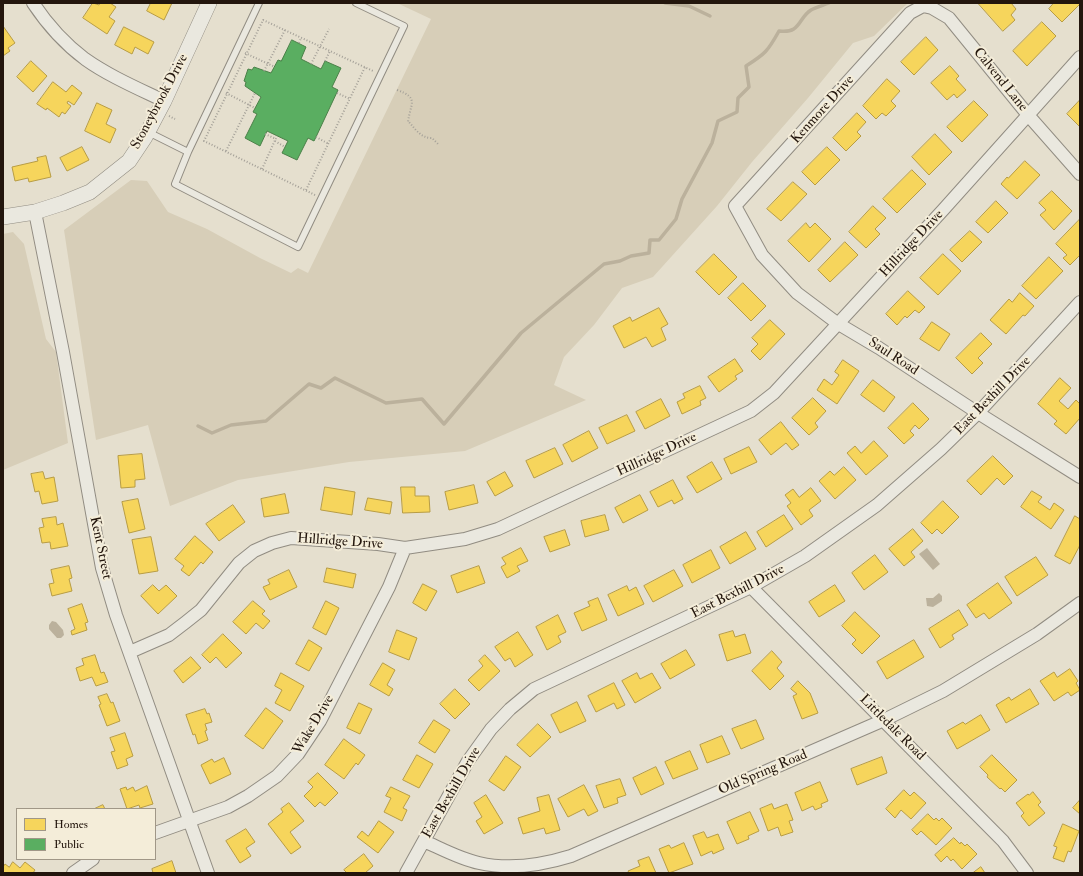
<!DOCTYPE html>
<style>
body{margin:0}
#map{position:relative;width:1083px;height:876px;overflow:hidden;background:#e5dfce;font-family:"IM FELL Double Pica",serif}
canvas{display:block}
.frame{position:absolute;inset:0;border:4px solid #23160d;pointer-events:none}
.legend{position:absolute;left:16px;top:808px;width:140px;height:52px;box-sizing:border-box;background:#f4edd9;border:1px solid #a09787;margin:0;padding:5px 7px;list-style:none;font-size:12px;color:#23160d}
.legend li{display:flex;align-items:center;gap:8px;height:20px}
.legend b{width:20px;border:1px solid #a09787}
</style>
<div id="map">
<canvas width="1083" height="876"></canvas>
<div class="frame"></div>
<ul class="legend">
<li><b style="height:11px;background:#f6d55c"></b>Homes</li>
<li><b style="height:11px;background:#5aae61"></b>Public</li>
</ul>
</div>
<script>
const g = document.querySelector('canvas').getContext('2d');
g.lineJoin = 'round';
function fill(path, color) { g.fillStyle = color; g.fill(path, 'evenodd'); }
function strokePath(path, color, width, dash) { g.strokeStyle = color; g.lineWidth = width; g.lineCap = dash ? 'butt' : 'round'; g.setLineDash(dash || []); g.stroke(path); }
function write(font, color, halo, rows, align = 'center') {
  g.font = font + ' "IM FELL Double Pica",serif'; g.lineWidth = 4; g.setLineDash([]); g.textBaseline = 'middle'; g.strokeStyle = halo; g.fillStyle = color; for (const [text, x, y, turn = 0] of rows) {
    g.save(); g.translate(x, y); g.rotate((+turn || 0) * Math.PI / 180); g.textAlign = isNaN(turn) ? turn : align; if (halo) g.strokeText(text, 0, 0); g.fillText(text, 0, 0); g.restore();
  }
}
const green = new Path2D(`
 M397,3H908L874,36L853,43L808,98L752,162L717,206L653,277L622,288L594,325L564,357L554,385L586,400L465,451L349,462L238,480L170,506L148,425L96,440L64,230L131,180L147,181L168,212L207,229L260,258L291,273L298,268L308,273L431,19Z
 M13,232L24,244L46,339L56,352L68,443L3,470V234Z`);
const water = new Path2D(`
 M927,548L940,564L933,570L919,554Z
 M939,593L942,596V601L933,607L927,606L926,598H933Z
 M52,621L56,622L63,630L64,635L61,638H57L49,629V625Z`);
const homes = new Path2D(`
 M93,3L99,5L100,3H110L116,7L109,17L115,21L107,34L83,18Z
 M151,3H172L164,20L147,11Z
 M978,3H1011L1016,9L1011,15L1015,20L1003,31Z
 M1054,3H1079L1080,4L1062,22L1049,9Z
 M1042,22L1056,36L1027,66L1013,51Z
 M3,26L15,43L8,48L10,51L3,56Z
 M124,27L154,42L148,54L135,47L132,54L115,45Z
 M926,37L938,50L914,75L901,62Z
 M31,61L47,76L33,92L17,77Z
 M950,66L959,76L956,79L966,90L957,98L954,94L947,100L931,83Z
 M887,79L900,91L891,101L896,106L886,116L882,113L876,119L863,106Z
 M53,82L66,92L72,85L82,93L74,105L68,101L67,103L71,106L65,114L62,112L59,117L47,108L46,110L37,104Z
 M1080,100V127L1067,114Z
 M974,101L988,115L962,142L947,127Z
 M97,103L112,110L106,124L116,129L110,143L85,131Z
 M857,113L866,122L857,132L861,136L846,151L833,138Z
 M935,134L952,152L929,175L912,157Z
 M82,147L89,160L67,171L60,158Z
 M827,147L840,160L815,185L802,172Z
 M46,156L51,177L29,182L28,178L15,181L12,167L38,161L37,158Z
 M1025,161L1040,175L1017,199L1001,184L1007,177L1008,178Z
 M912,170L926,184L897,213L883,199Z
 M793,182L807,194L781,221L767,209Z
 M1052,191L1072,211L1054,230L1040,215L1046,210L1039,203Z
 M996,201L1008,213L988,233L976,222Z
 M873,206L886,218L875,229L880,234L866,248L849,232Z
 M1080,219V255L1070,265L1063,258L1067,255L1056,244Z
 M806,223L810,228L815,223L831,239L809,262L788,241Z
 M970,231L982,242L962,262L950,250Z
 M845,242L858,255L830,282L818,270Z
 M714,254L737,277L719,295L696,272Z
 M943,254L961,271L938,295L920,278Z
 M1049,257L1063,271L1036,299L1022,286Z
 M743,283L766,306L751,321L728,298Z
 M908,291L925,307L919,313L915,310L907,318L905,316L897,325L886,314Z
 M1020,293L1034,306L1025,316L1023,315L1006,334L990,320L1009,299L1012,302Z
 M659,308L668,324L661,328L666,340L652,347L646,337L624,348L613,326L630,317L632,321Z
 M770,320L785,334L760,360L751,351L758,344L752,338Z
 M932,322L950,334L939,351L920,339Z
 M981,333L992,344L978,358L983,363L972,374L956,358Z
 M735,359L743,371L735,376L737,379L719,392L708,377Z
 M843,360L859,371L837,404L817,390L824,379L832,385L839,375L835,372Z
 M1060,378L1071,388L1059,401L1068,409L1076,400L1080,404V418L1066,434L1054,424L1057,421L1038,404Z
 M873,380L895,397L884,412L861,395Z
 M700,386L706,398L700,401L701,405L682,414L677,402L685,398L683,394Z
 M813,398L826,411L815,423L818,427L809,435L792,418Z
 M661,399L670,416L645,429L636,412Z
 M913,403L929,419L919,429L915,425L910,431L914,435L904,444L888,428Z
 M627,415L635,431L607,444L599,428Z
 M781,422L799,445L792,450L786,443L771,455L759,440Z
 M589,431L598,448L572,462L563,445Z
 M874,441L888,456L866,475L847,453L855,446L861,453Z
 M749,447L757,462L731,474L724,459Z
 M555,448L563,464L534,478L526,461Z
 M142,454L145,479L135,480V487L121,488L118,456Z
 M993,456L1013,476L1004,485L997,478L981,495L967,481Z
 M712,462L722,479L697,493L687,477Z
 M844,467L856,480L835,499L819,481L830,471L834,475Z
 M43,472L45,479L54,477L58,501L42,504L39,491L35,492L31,474Z
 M505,472L513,486L495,496L487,482Z
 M673,480L683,499L674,504L672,500L658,507L650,492Z
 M474,485L478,503L449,510L445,492Z
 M325,487L355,492L352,515L321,510Z
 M401,487H415V496H429L430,512L403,513Z
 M811,488L821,501L809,510L813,516L801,525L787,506L791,503L785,495L793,489L799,497Z
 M1032,491L1042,497L1038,502L1050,510L1054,503L1064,510L1051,529L1021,507Z
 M285,494L289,513L264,517L261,499Z
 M640,495L648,510L623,523L615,508Z
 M368,498L392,502L390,514L365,510Z
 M138,499L145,529L129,533L122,502Z
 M943,501L959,517L942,534L937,529L932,534L921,523Z
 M233,505L245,522L219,541L206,524Z
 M605,515L609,530L585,537L581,521Z
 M784,515L793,529L766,547L757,532Z
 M1075,516L1080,519V545L1070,564L1055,556Z
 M56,517L57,525L63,523L68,546L51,549L50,542L42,543L39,528L44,527L42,519Z
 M913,529L923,541L911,552L915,557L904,566L889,549Z
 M565,530L570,545L550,552L544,537Z
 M746,532L756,549L730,564L720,547Z
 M195,536L213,552L203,564L201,562L189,576L181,570L184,566L175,559Z
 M151,537L158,571L139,574L132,540Z
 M521,548L528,561L517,566L520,571L507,578L501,567L506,564L502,558Z
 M711,550L720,568L692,583L683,565Z
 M875,555L888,572L864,590L852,573Z
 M1036,557L1048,575L1017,596L1005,577Z
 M69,566L72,578L69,579L72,591L52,596L49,584L54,583L51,570Z
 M479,566L485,583L457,593L451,576Z
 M327,568L356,574L353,588L324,582Z
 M289,570L297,587L270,600L263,587L270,584L268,580Z
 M674,570L683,586L653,602L644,586Z
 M998,583L1012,603L989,619L984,613L976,618L967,605Z
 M423,584L437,591L426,611L413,603Z
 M153,585L159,591L166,585L177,596L158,614L141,596Z
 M835,585L845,601L819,617L809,602Z
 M627,586L629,591L636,587L644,604L618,616L608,595Z
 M598,598L607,620L582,631L574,613L590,606L588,602Z
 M253,601L265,611L262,614L270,621L263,629L256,623L246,634L233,622Z
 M326,601L339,608L326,635L313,628Z
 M82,604L88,622L85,623L87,630L72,635L71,631L75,629L68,609Z
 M959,610L968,625L952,635L954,639L940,648L929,629Z
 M855,612L880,636L862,654L852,644L856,640L842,626Z
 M558,615L566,632L558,636L561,642L547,650L536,627Z
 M397,630L417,638L409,660L389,652Z
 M733,631L735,637L745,634L751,653L727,661L719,635Z
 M518,632L533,655L515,667L510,658L505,661L495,647Z
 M223,634L242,653L226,668L216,657L210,663L202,655Z
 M309,640L322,648L309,671L296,664Z
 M914,640L924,657L887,679L877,662Z
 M686,650L695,665L670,679L661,664Z
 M772,651L782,662L777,668L784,676L770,690L752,671Z
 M95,655L101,673L104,672L108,682L96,686L92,677L80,681L76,668L84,665L82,659Z
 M485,655L500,671L479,691L468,680L483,666L479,661Z
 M191,657L201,668L183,683L174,671Z
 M383,663L395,670L387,685L393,689L389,696L370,685Z
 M1070,669L1078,681L1076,683L1080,690L1071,696L1068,692L1054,701L1040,681L1054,672L1057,677Z
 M281,673L304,686L290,711L275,703L282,690L275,686Z
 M637,673L640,679L652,673L661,688L635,703L622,681Z
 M798,681L810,693L818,713L802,719L793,696L797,694L791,689Z
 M614,683L625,705L617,709L614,703L596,712L588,696Z
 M455,689L470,704L455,719L440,704Z
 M1030,689L1039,704L1006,723L996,705L1009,697L1011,700Z
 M107,694L111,703L113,702L120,721L107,726L99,705L101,704L98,697Z
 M577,702L586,721L560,733L551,715Z
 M359,703L372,709L360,734L347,728Z
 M266,708L283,721L263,749L245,736Z
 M205,709L207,714L209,713L212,722L205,724L207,730L205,731L208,740L198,744L195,734L193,735L186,715Z
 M981,715L990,730L957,749L947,731L963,722L965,724Z
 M434,720L450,730L435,753L419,743Z
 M756,720L764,739L741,749L732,729Z
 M538,724L551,737L530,757L517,745Z
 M125,733L133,756L126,759L128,765L117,769L111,752L115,751L110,738Z
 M722,736L730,754L707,763L700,745Z
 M344,739L365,755L358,765L356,763L344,779L325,765Z
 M690,751L698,769L673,779L665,762Z
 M417,755L433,764L419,788L403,780Z
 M992,755L1017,780L1005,792L1001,788L1000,789L987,777L988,775L980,767Z
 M506,756L521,767L504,791L489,781Z
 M882,757L887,773L857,785L851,769Z
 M224,758L231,774L210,784L201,765L212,759L214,762Z
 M656,767L664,784L641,795L633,778Z
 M318,773L338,793L325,806L320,802L315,807L304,796L313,787L308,782Z
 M620,779L626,795L617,798L618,803L604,808L596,786Z
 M820,782L828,801L821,804L822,807L815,810L813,806L802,811L795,793Z
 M584,785L598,811L588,816L584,809L568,817L558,799Z
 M147,786L153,804L140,808L139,805L127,809L120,789L126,787L127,790L133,787L135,791Z
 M391,787L410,796L403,808L407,810L402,821L384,812L391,798L386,796Z
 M904,790L910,796L914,792L926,803L911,819L901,810L895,818L886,809Z
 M1033,792L1041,802L1038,805L1045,813L1029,826L1021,816L1024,813L1016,803L1028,794L1029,795Z
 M486,795L503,823L484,834L476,821L482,817L474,803Z
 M549,795L560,830L546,834L544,828L523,834L518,818L540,811L537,798Z
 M1080,800V814L1073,808Z
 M289,803L304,821L290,832L301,847L291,854L268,824L283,812L281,809Z
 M772,804L774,809L787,804L793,820L789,821L793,832L781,836L778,827L768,831L760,809Z
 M103,805L105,809H94Z
 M750,812L759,831L748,836L749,839L737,844L727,822Z
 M928,814L934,820L936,818L939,821L942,818L952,828L936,845L921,831L917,835L912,830Z
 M379,821L394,832L378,853L357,837L362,831L368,836Z
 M1063,824L1079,831L1071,852L1068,851L1064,862L1053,858L1057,847L1054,846Z
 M246,829L255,842L246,848L251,856L240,863L226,841Z
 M704,832L707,838L718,834L724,849L713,854L712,851L701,856L693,836Z
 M954,838L960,844L961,842L965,846L967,844L977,854L962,869L953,859L951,861L947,856L941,862L935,855Z
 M684,843L693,864L669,873L659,849L669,845L671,848Z
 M364,854L373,866L365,873H347L344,870Z
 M649,857L656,873H629L628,871L640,866L638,861Z
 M172,861L176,873H153L152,869Z
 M13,862L20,868L25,862L35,870L33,873H3V867L5,864L9,867Z
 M981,867L985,873H973Z`);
const public = new Path2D(`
 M292,40L306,47L301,59L321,69L325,61L341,68L332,87L338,90L316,137L314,141L308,138L297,160L282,153L288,141L267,131L260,146L245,138L257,114L253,112L261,97L245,86L246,82L244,81L248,69L252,70L254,67L271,73L278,60L281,61Z`);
const stream = new Path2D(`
 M665,3L689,6L710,16
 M198,426L212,433L231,425L266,421L309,384L321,388L335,378L386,403L422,399L444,424L521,333L604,264L620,261L631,256L649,253L650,240H659L676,219L682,199L712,143L718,121L737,112L738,98L749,87L746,66C765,54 768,51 779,31C801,34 798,18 811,10C816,7 824,5 829,3`);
const path = new Path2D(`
 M299,43L301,38
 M245,53L275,67
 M325,61L330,51
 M311,64L329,29
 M264,71L285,30
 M397,90C420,98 410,104 408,122H409C416,130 421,138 432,138L439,145
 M226,93L255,108
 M337,93L350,99
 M169,116L175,119
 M265,134L276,139
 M316,137L329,144
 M275,141L285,147
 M226,151L255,93
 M262,169L277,136
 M306,190L365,67
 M315,195L204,141L263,20L373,71`);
const service = new Path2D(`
 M259,3L188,152L175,184L298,247L404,26L356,3
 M148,132L188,152`);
const minor = new Path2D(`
 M33,3C47,24 65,44 85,59C109,76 137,88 164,101
 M1080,174L1028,115L949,18L932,8L923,6L910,13L735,206L762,255L797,293L837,323L879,348L978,413L1080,477
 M35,212L63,352L102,568L116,615L208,873
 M751,587L1003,841L1027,873
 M130,652L169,635L186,622L201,610L239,563L254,551L272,543L291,538L378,544L405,548L465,539L498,529L751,411L774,393L943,210L1080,57
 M155,833L228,807L248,796L277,776L298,754L320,721L389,587L405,548
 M424,841C442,849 460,859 479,863C509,870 542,865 571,856L884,720L943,691L1037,634L1080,603
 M73,873L93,859
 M406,873L468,761L491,729L510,709L534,689L751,587L805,556L877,505L941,449L978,413L1080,302`);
const tertiary = new Path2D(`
 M3,217L35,212L63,203L90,192L129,161L145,137L164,101L209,3`);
const streetNames = [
 ["Calvend Lane",1000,80,51],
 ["Stoneybrook Drive",160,102,-62],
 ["Kenmore Drive",823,110,-48],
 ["Hillridge Drive",912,244,-47],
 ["Saul Road",893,357,33],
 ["East Bexhill Drive",993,396,-46],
 ["Hillridge Drive",657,455,-25],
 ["Hillridge Drive",340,542,4],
 ["Kent Street",100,548,78],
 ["East Bexhill Drive",738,592,-27],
 ["Wake Drive",314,725,-59],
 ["Littledale Road",892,728,45],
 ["Old Spring Road",763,773,-23],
 ["East Bexhill Drive",452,793,-60]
];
fill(green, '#d7ceb8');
fill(water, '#bbb19c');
fill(homes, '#f6d55c');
strokePath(homes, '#b79c44', 1);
fill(public, '#5aae61');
strokePath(public, '#4a8048', 1);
strokePath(stream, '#bbb19c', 3.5);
strokePath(service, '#918c82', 8);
strokePath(minor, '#918c82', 14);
strokePath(tertiary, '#918c82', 16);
strokePath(path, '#a4a098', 2, [1, 2]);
strokePath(service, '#eae8df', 6);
strokePath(minor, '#eae8df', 12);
strokePath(tertiary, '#eae8df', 15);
write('14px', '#23160d', '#f4edd9', streetNames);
</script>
